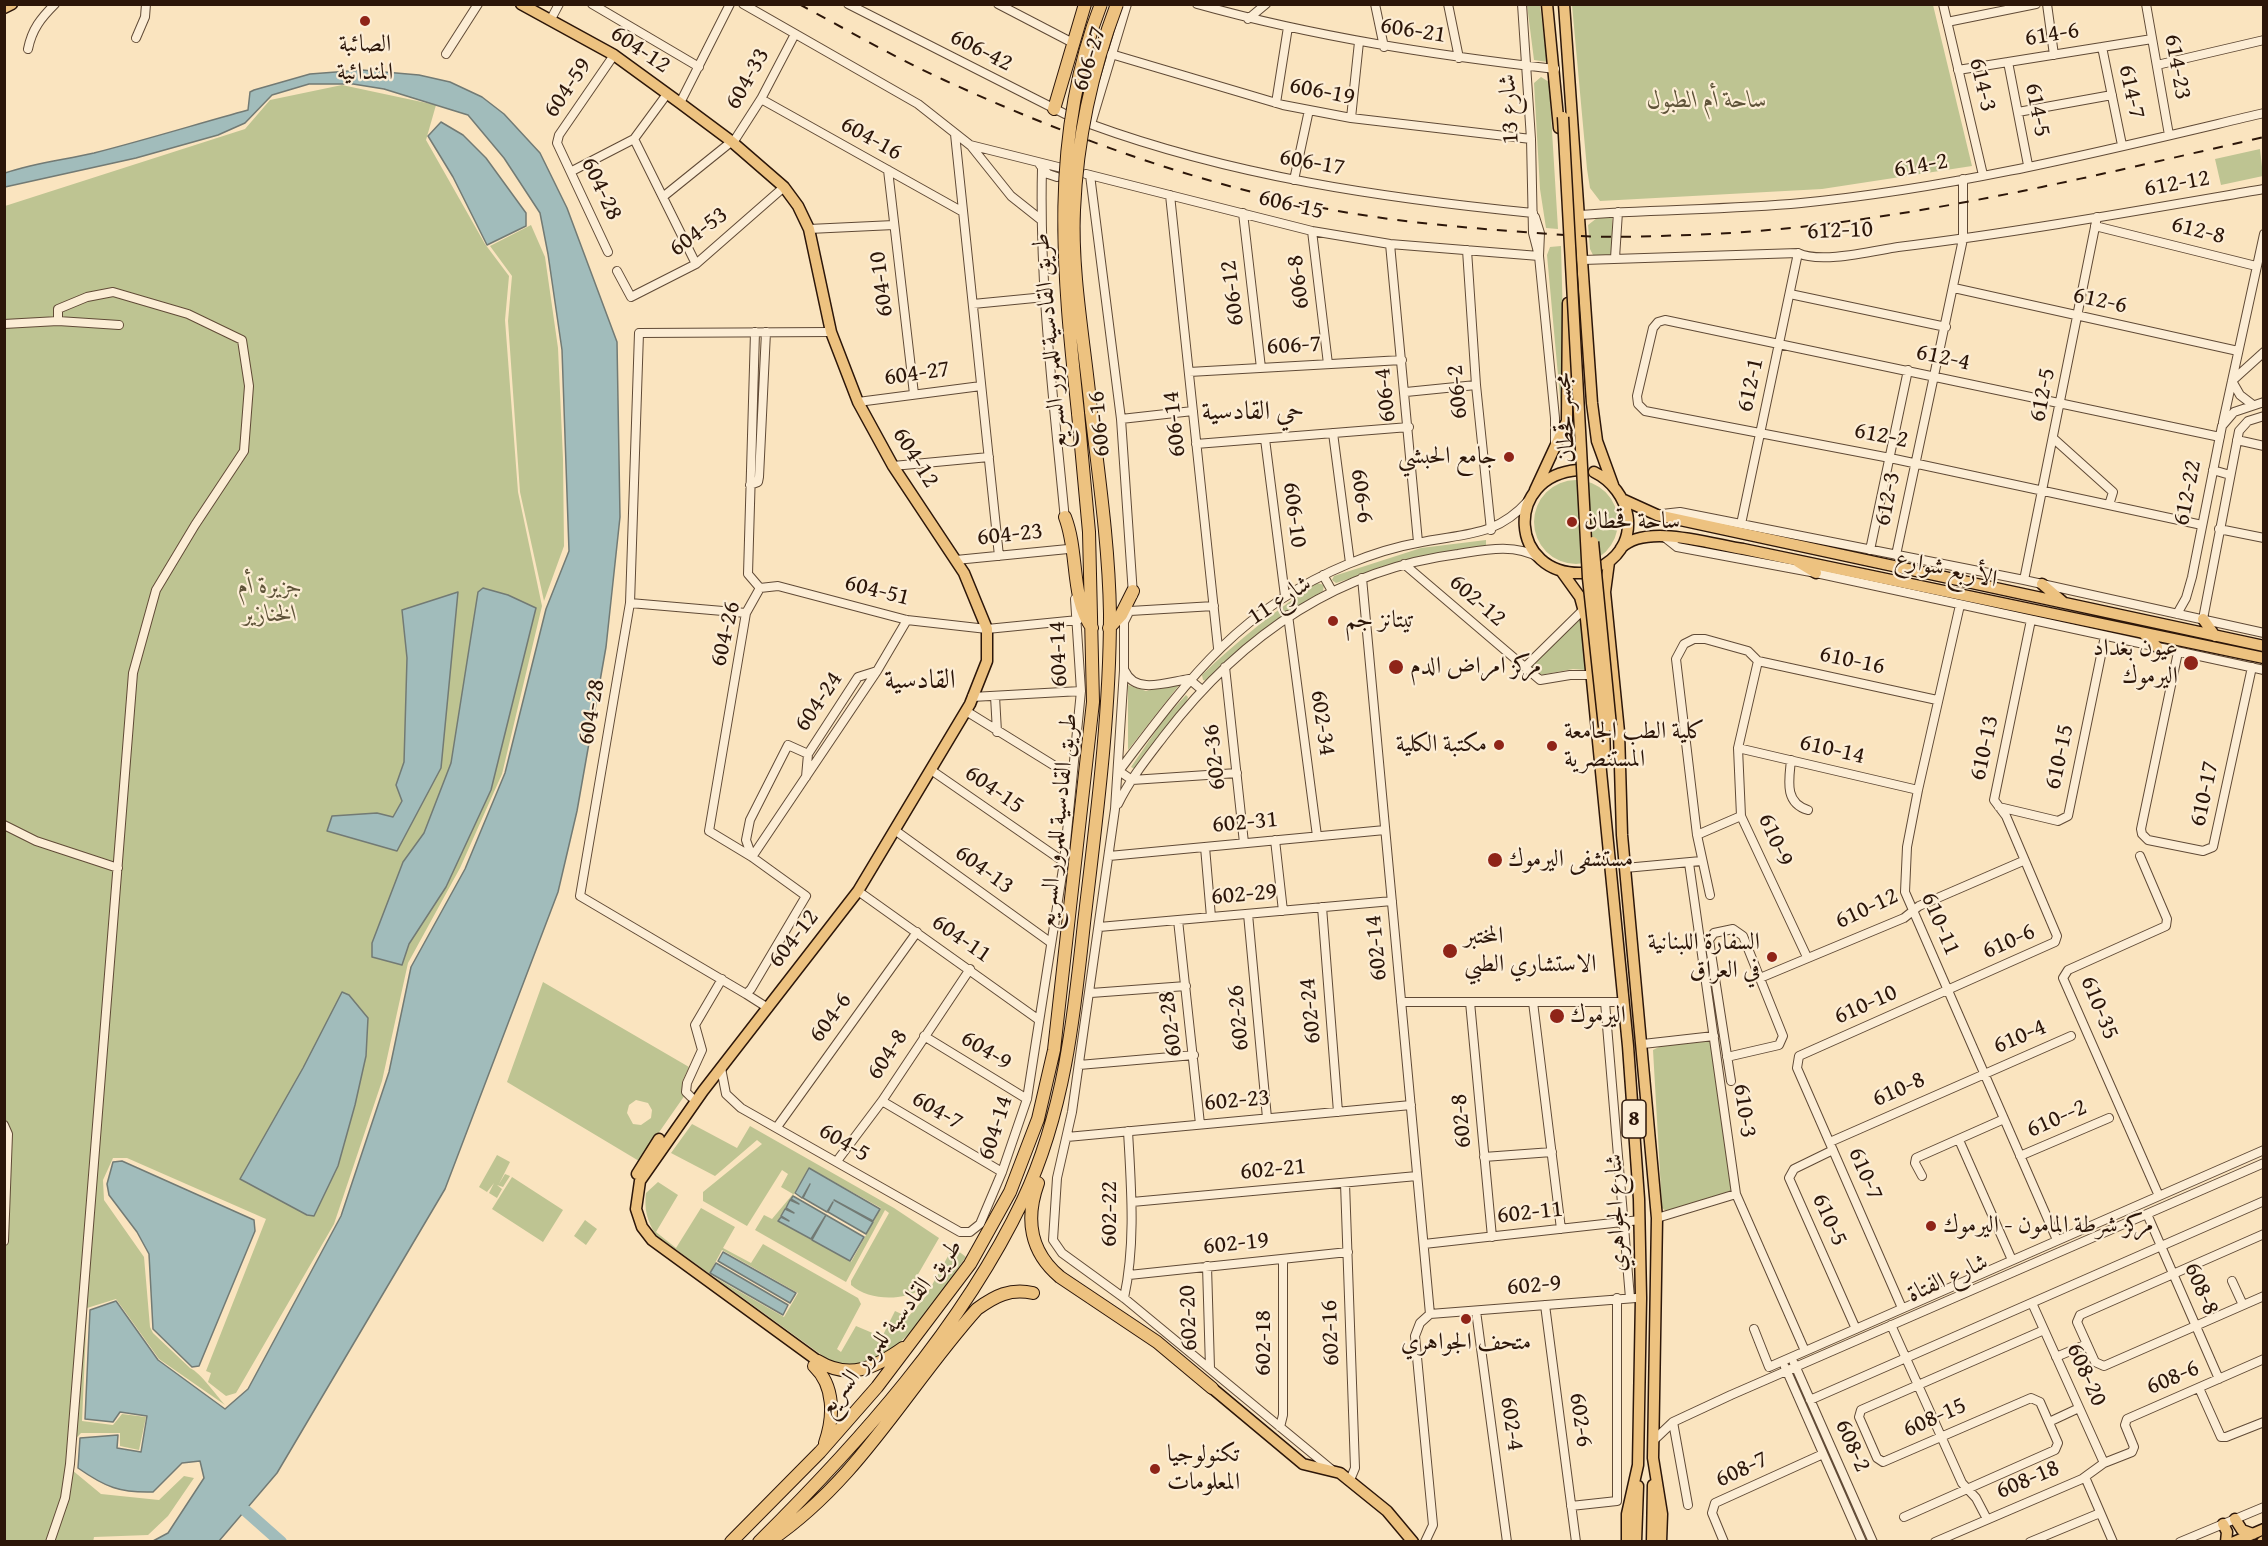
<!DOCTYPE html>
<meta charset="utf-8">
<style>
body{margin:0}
#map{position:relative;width:2268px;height:1546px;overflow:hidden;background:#fae4bf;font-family:"Gentium Book Plus",serif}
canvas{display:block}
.frame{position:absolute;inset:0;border:6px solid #2c1609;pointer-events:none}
</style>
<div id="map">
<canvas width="2268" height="1546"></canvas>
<div class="frame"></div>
</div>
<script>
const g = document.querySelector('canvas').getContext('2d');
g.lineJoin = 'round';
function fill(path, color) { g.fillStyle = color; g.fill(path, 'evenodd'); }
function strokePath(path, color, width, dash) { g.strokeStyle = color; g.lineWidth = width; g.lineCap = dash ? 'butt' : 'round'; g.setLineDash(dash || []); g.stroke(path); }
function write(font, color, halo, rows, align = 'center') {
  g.font = font + ' "Gentium Book Plus",Amiri,serif'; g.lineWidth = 4.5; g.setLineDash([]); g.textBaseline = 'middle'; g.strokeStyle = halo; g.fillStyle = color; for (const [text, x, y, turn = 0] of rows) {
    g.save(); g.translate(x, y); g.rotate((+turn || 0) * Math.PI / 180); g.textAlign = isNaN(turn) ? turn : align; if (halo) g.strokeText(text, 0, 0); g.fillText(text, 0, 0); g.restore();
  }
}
const green = new Path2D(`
 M1527,5H1540L1547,62L1534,60Z
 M1572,5H1933L1972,166L1822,189L1600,201L1590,188L1587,169Z
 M1541,77L1549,82L1558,229L1546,228L1540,189L1534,83Z
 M342,85L436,105L426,140L485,244L509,276L505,320L518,492L542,606L502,774L460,868L408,963L382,1081L334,1224L236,1393L226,1396L208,1382L211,1373L206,1371L266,1219L127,1158H113L103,1180L104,1200L144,1257L150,1327L153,1333L190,1368C201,1373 216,1395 225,1405L159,1359L116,1299L87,1308L82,1421L113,1425L122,1414L146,1417L139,1450L120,1446V1433H81L70,1445L66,1465L101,1494L159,1500L184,1476L194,1478L168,1516L148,1535L94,1537L93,1542L5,1541V206L245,129L270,100Z
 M2260,149L2263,176L2221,185L2215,159Z
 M1612,217L1613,255H1593L1590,249L1588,225L1597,218Z
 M531,225L545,257L558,348L563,459L564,546L544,601L520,492L508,321L512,276L490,246Z
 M1561,246L1565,398L1562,419L1547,255L1550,247Z
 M1534 522a42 42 0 1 1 84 0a42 42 0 1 1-84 0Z
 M1486,540V546L1401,562L1336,583L1332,580L1334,576L1421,548Z
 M1317,583L1324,585L1323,591L1283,615L1206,681L1203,680L1202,675C1238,640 1276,610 1317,583Z
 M1581,618L1587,670L1573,669L1540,675L1531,666Z
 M1180,684L1128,750V685L1146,691Z
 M1186,695L1188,697L1186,703L1135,769L1131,767L1164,719Z
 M543,982L689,1067L682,1082L685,1095L639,1161L507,1082ZM636,1100L648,1103L652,1110L651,1118L641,1125L633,1124L627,1113L629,1105Z
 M1713,1041L1731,1192L1666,1211L1662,1208L1653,1050L1661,1046Z
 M692,1124L737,1148L750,1126L894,1208L939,1238L913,1283L922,1289C903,1301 869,1301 851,1285V1281L889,1213L885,1210L846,1282L755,1230L764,1215L772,1219L793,1194L781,1187L788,1174L782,1170L747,1226L703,1201V1192L762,1144L757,1140L715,1176L671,1153ZM809,1168L881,1208L851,1262L778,1221Z
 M497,1155L510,1162L499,1184L505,1174L510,1176L503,1187L497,1185L502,1189L497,1198L489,1193L494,1183L487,1192L479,1187Z
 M512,1177L563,1210L543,1242L492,1209Z
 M658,1182L678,1195L656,1232L676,1248L701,1208L735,1227L723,1248L751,1263L763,1244L858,1298L861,1304L837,1349L841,1352L856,1326L882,1337L895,1311L908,1317L926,1296L953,1247L966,1257C942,1290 900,1362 857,1366C850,1367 841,1365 834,1364L656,1235C647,1221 644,1209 646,1193ZM722,1250L798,1293L784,1317L709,1274Z
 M585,1220L597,1229L586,1245L574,1236Z`);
const water = new Path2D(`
 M362,70L419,75L450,82L482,97L504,114L540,153L567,208L617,342L620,517L606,647L577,811L558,892L445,1189L277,1473L219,1541H153L168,1533L204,1478L200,1461L182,1463L153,1492C120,1493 105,1487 78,1468L80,1438L118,1435L117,1448L141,1452L147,1416L120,1412L113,1422L85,1419L90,1310L116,1301L158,1360L225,1409L248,1389L341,1216L389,1072L411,967L465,869L505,773L546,609L569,551L562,350L548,254L540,213L504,158L468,115L384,89L353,84H309L272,95L245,123L218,135L136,158L5,187V173C34,163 63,160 94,153C145,140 197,124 248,110L250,92L254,90L310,74Z
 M441,122L463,135L486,158L526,213V226L487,245L453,177L428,136Z
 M483,588L508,595L536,608L491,790L446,887L409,944L402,965L372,957V943L403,862L424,833L451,763L478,592Z
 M458,592L441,768L397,851L327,831L332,816L377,813L393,817L402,801L396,785L404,762L407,658L402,610Z
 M342,992L349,995L368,1018L366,1056L355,1105L338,1166L314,1216L307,1215L240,1179L303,1068Z
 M122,1161L254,1220L255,1231L199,1366L192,1367L153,1329L149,1254L137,1232L109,1195L107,1184L113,1162Z
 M809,1168L880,1209L873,1221L834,1200L873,1222L866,1234L828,1212L833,1202L827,1212L803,1198L810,1184L802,1198L795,1193Z
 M793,1196L826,1215L811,1239L778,1221L781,1217L789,1221L781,1216L785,1209L794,1213L786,1208L790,1200L799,1204L791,1199Z
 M826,1215L864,1237L850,1261L812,1240Z
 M723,1252L796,1293L790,1303L718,1261Z
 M716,1263L788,1305L783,1315L710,1273Z`);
const river = new Path2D(`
 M246,1511L281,1542`);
const minor = new Path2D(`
 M592,4L699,67
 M743,4L918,104L970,145L1070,170
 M848,4L1065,114
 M998,4L1073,43
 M1197,4C1315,37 1434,55 1555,69
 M1375,4L1384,47
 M1448,4L1459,58
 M1522,4L1531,139L1533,233L1539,256
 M1943,4L1983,175
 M2047,4L2054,55
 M2146,4L2169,135
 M551,19L559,4
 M1248,19L1266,4
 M1947,22L2036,4
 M136,38L145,17L146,4
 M2102,47L2122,145
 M28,49C32,29 41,18 55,4
 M446,54L478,4
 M1111,54L1283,105L1351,118L1531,139
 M2008,62L2028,165
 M2157,65L2264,40
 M1958,70L2152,39
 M761,99L963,212
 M680,103L730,4
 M1276,103L1288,27
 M2018,112L2112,95
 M1351,118L1359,42
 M1090,124C1232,176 1382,198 1533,213
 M1091,124L1127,4
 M955,134L999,556
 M634,139L696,264
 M971,146L1011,196L1040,219
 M1040,165L1048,174L1057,177
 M1042,168C1039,286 1054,403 1065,520
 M888,170L914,394
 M572,171L634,139L667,94
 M1086,174L1312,231L1390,244L1539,256
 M1090,175L1121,419L1133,595
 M1294,180L1309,110
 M1170,195L1218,648
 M664,196L736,138L761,99L795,34
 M1243,213L1261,368
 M1579,215C1653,209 1727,210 1801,203C1957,188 2111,149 2264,113
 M1535,217L1540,233L1539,256L1555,418V442
 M2095,226L2256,266
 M809,229L894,225
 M1312,231L1328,364
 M1390,244L1418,542
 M1467,250L1476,385L1491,530
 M608,252L557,143L559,135L614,55
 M1615,258L1618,212
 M1583,260L1798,253C1821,264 1872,251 1898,247C2020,232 2142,210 2264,189
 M617,271L631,297L696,264L784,187
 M1954,288L2238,351
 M1790,294L1946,327
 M973,304L1045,297
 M4,324L58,321
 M755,332L748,574L760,588L746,613L709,831L752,857L806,896L751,989L746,994L580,896L630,603L639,333L831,332
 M1189,372L1402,360
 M2233,380L2264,352
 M2232,381L2240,395L2253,405
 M1406,392L1476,385
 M858,402L981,386
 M1121,419L1193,411
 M2223,422L2264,234
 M1333,433L1350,563
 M1265,439L1285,596
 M2054,439L2113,492L2109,505
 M2237,440L2264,446
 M1196,444L1409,427
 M893,466L989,457
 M2213,470L2230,475
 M750,485L758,482L759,477L766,332
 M1662,514L1680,512L2024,580L2264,633
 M1741,524L1798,253
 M2202,525L1890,458L1645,411L1638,404L1637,396L1653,328L1658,322L1665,320L2220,437
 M2219,529L2264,538
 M1663,536L1677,547L1816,573L2264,670
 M1870,550L1908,370
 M1896,555L1963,239V179
 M956,560L1068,549
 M1404,564L1540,680L1570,675H1591
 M1323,575L1332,591
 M1362,578L1430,1314
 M2024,580L2097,217
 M760,588L778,586L907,620L987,629L1078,620
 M630,603L746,613
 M1960,605L1918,790L1907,847L1905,892L2057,1240
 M1130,610L1124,622V670L1115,809L1072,1112L1057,1178L1053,1240L1062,1253L1124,1298L1331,1469
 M1130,611L1214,606
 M2177,614L2186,598L2192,577L2222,426L2234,412L2264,402
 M1288,615L1317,836
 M2203,619L2239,431L2248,421L2264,416
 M2178,652L2141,829L2142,834L2148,840L2203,851L2213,847L2252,667
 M1758,661L1738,748L1741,816L1807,957
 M1758,661L1937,700
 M1225,667L1244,843
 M1525,667L1584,609
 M1125,671C1135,695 1168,682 1189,679L1202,690
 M995,696L997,732
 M972,697L1081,691
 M966,711L1071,776
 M1738,748L1918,790
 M1791,760C1789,780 1784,803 1808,810
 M931,770L1064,862
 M1237,773L1132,780L1119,771C1187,681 1239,609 1348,564C1370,555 1394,547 1417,543C1463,533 1495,538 1528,501
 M806,777L808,754
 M1118,804C1130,779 1148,757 1164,736C1239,638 1334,570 1458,554C1484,550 1515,543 1539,558
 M1999,807L2058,821L2068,816L2105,636
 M4,825L36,841L118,868
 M896,831L1050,942
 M1697,835L1741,816
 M1275,840L1283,911
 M1205,847L1211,917
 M1109,856L1385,830
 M2140,856L2167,919L2166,926L2068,970L2063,978L2159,1196
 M752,857L746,840L750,820L788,745L808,754L858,677L877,671L907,620
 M752,857L877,671
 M1689,863L1736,1194L1805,1351
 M1625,868L1701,861
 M858,891L1039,1020
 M1710,895L1697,835L1676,659L1684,644L1694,639H1705L1748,651L1758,661
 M1322,907L1338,1112
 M1248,914L1267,1118
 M1178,920L1200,1124
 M1099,927L1392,901
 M1760,978L1904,918L1919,906L2023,861
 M1091,993L1186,986
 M746,994L768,1008
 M1401,1002H1624
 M1470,1002L1492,1237
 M1533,1002L1561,1229
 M1605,1002L1630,1298
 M924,1036L1027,1099
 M1643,1044L1714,1036
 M1727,1057L1779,1045L1783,1036L1743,936L1733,929L1714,933L1709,940L1731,1081
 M1079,1065L1194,1055
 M721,1068L726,1094L741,1108L960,1232H970L980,1224L1002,1172L1027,1099L1064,862L1081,691L1075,599
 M691,1097L686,1092L687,1083L702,1050L695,1025L722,979
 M882,1101L1002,1172
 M4,1125L8,1134L4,1241
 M777,1127L917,932
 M1067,1137L1411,1105
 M1959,1140L2012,1260
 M1830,1142L2071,1036
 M1833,1150L1794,1169L1789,1178L1856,1329
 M2020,1156L2109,1118
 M1484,1157L1552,1152
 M837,1161L882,1101L970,969
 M1922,1176L1915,1163L1916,1158L2004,1119
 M1345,1183L1355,1468L1350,1480
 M1132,1202L1417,1176
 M2147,1214L2219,1379
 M1657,1218L1736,1194
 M2264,1234L2080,1315L2077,1322L2095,1362L2104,1366L2264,1296
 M1424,1244L1640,1220
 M1207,1266L1210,1368
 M1129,1275L1348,1252
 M2232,1281L2243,1305
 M1124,1298C1136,1243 1131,1186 1128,1131
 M2032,1303L2104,1463
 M1545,1305L1576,1542
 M1902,1308L1797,1068L1799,1056L2055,942L2057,936L2006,816L1994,800L2031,620
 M1476,1311L1507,1542
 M1430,1314L1636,1298
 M1891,1325L1962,1483L1976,1498L1987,1519
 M1754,1329L1769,1367L2264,1150
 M2056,1357L2087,1344
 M1794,1363L1873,1542
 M1785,1367L1862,1542
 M2199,1388L2221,1437H2226L2264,1422
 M1810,1400L2264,1201
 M1673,1422L1688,1505
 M2049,1422L2079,1408
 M1280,1427L1283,1415V1259
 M1654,1440L1673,1422L1731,1395L2264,1163
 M2085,1477L2113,1542
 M1571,1506L1617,1501V1298
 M1904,1517L2055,1450L2058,1443L2040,1402L2031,1398L1883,1462L1877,1458L1859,1417L1861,1410L2044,1330
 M50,1542L65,1498L70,1464L133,673L156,590L195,525L244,451L249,386L242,340L188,314L113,292L87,297L58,309V321L119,325
 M1425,1542L1433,1525L1415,1336L1420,1323L1430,1314
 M1724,1542L1712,1513L1715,1503L1823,1454
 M1935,1542L2082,1479L2104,1463L2132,1452L2134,1447L2125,1425L2127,1419L2264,1359
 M2030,1542L2100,1513
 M2180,1542L2264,1507`);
const major = new Path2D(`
 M521,4L614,55L680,103L731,141L784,187L798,206L809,229L831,332L858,402L893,466L964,573L987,629V661L970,704L858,891L703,1091L640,1181L636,1209L642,1227L652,1240L818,1361
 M1547,4L1559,128
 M1564,4L1592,403L1597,441L1613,485
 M4,8L12,4
 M1578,470C1503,476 1509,577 1584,573
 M1594,472C1631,490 1643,541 1604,565
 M1535,490L1567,421L1568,303
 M1624,500L1657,515L2264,646
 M1621,548C1645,523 1711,544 1743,549L2264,658
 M1609,562L1605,592L1619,732L1622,835L1657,1218L1653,1458L1662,1514L1661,1542
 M1798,562L1816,573
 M1562,572L1580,597L1586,619L1628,1046L1639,1199L1641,1298L1638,1465L1627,1514V1542
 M2042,584L2063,602
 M2203,619L2215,636
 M2144,634L2157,647
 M1604,727L1605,760
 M637,1174L659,1139
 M1212,1388L1303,1464L1340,1473L1387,1511L1413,1542
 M2235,1519L2242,1530L2253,1534
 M2223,1524L2227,1532L2226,1542
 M1636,1542L1638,1486
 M1652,1542L1653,1485
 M2234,1542L2264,1529
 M2262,1542L2264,1541`);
const highway = new Path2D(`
 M1054,109L1085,4
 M1065,517C1079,553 1070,596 1092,628
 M1109,628L1121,615L1133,591
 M1038,1183C1025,1219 1030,1252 1060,1277L1157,1342L1212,1388
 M818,1361C849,1380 875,1368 903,1348
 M814,1366C835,1386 834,1417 825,1443
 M731,1542L820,1452L877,1387L970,1264L1010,1192L1038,1119L1054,1050L1093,702L1089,532L1078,413
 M759,1542C859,1443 962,1328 1023,1200C1064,1113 1074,1018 1084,923C1096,821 1110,718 1110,614C1109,547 1099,478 1091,411
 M768,1542C859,1481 907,1387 977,1309C995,1296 1010,1288 1033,1293`);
const rail = new Path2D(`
 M799,4C847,30 894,57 944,80C1060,133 1183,179 1308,205C1392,223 1480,229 1565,235
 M1581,236C1617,238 1654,236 1690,235C1885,228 2075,180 2264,137`);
const majorBridge = new Path2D(`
 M1563,117L1588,578L1604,727
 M1593,542L1611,726`);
const highwayBridge = new Path2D(`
 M1091,411C1085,346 1071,275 1074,210C1077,139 1092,70 1117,4
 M1078,413C1063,274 1049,138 1101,4`);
const markers = [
 [365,21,6,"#8f2418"],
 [1509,457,6,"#8f2418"],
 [1572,522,6,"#8f2418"],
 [1333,621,6,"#8f2418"],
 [2191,663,8,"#8f2418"],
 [1396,667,8,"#8f2418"],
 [1499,745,6,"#8f2418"],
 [1552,746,6,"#8f2418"],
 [1495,860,8,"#8f2418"],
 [1450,951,8,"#8f2418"],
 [1772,957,6,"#8f2418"],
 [1557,1016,8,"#8f2418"],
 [1931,1226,6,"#8f2418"],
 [1466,1319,6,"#8f2418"],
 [1155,1469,6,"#8f2418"]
];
const shields = [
 [1634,1119,24]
];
const shieldNames = [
 ["8",1634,1119]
];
const streetNames = [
 ["606-21",1413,31,9],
 ["614-6",2052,35,-9],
 ["604-12",640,50,34],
 ["606-42",981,51,27],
 ["606-27",1090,59,-73],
 ["614-23",2177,67,80],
 ["604-33",748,79,-61],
 ["614-3",1982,85,77],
 ["604-59",568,88,-56],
 ["606-19",1322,92,11],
 ["614-7",2131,92,78],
 ["شارع 13",1510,109,-93],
 ["614-5",2037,110,79],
 ["604-16",871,139,29],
 ["606-17",1312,163,10],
 ["614-2",1921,166,-10],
 ["612-12",2177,184,-10],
 ["604-28",601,189,65],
 ["606-15",1291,205,13],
 ["612-10",1840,231,-2],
 ["612-8",2198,231,14],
 ["604-53",699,232,-37],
 ["606-8",1299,282,-97],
 ["604-10",882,284,-97],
 ["606-12",1233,293,-97],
 ["612-6",2100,301,12],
 ["طريق القادسية للمرور السريع",1051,341,-95],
 ["606-7",1294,346,-3],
 ["612-4",1943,358,12],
 ["604-27",917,374,-8],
 ["612-1",1751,385,-78],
 ["606-2",1458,392,-95],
 ["606-4",1386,395,-96],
 ["612-5",2043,395,-79],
 ["مجسر قحطان",1566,418,-93],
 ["606-16",1100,424,-95],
 ["606-14",1175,424,-96],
 ["612-2",1881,436,11],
 ["604-12",915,458,58],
 ["612-22",2188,493,-79],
 ["606-6",1361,496,83],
 ["612-3",1888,499,-79],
 ["606-10",1294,515,83],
 ["604-23",1010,535,-6],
 ["الأربع شوارع",1946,570,12],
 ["604-51",877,591,14],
 ["شارع 11",1280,601,-33],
 ["602-12",1477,601,41],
 ["604-26",726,634,-77],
 ["604-14",1059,654,-92],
 ["610-16",1852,661,12],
 ["604-24",819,702,-56],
 ["604-28",592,712,-80],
 ["602-34",1322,723,82],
 ["610-13",1985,748,-78],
 ["610-14",1832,750,13],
 ["602-36",1215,757,-96],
 ["610-15",2060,757,-78],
 ["604-15",994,790,35],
 ["610-17",2205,794,-78],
 ["طريق القادسية للمرور السريع",1059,821,-84],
 ["602-31",1245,823,-5],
 ["610-9",1775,840,66],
 ["604-13",984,870,36],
 ["602-29",1244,895,-5],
 ["610-12",1867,909,-25],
 ["610-11",1940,924,67],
 ["604-12",794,939,-52],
 ["604-11",961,939,35],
 ["610-6",2009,942,-24],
 ["602-14",1377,948,-95],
 ["610-10",1866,1005,-24],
 ["610-35",2099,1008,68],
 ["602-24",1311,1011,-95],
 ["604-6",831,1018,-54],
 ["602-26",1239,1018,-95],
 ["602-28",1171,1024,-97],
 ["610-4",2020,1037,-23],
 ["604-9",986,1051,31],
 ["604-8",888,1055,-57],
 ["610-8",1899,1090,-24],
 ["602-23",1237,1101,-5],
 ["604-7",937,1111,30],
 ["610-3",1744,1111,82],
 ["610--2",2057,1119,-24],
 ["602-8",1462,1121,-95],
 ["604-14",996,1128,-72],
 ["604-5",844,1143,30],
 ["602-21",1273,1170,-5],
 ["610-7",1865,1174,67],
 ["602-11",1530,1213,-6],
 ["شارع الجواهري",1617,1213,-92],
 ["602-22",1110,1214,-90],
 ["610-5",1829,1220,66],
 ["602-19",1236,1244,-6],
 ["شارع الفتاة",1948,1279,-24],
 ["602-9",1534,1286,-5],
 ["608-8",2201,1289,67],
 ["602-20",1189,1318,-92],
 ["طريق القادسية للمرور السريع",891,1328,-52],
 ["602-16",1331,1333,-92],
 ["602-18",1264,1343,-90],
 ["608-20",2086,1375,66],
 ["608-6",2173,1378,-23],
 ["608-15",1935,1418,-24],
 ["602-6",1580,1420,82],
 ["602-4",1511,1424,82],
 ["608-2",1852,1446,66],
 ["608-7",1742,1470,-25],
 ["608-18",2028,1480,-23]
];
const poiNames = [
 ["الصائبة",365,45,"center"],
 ["المندائية",365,73,"center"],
 ["جامع الحبشي",1497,457,"right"],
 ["ساحة قحطان",1584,522],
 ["تيتانز جم",1345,621],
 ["عيون بغداد",2178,649,"right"],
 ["اليرموك",2178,677,"right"],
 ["مركز امراض الدم",1410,667],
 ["كلية الطب الجامعة",1564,732],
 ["المستنصرية",1564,760],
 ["مكتبة الكلية",1487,745,"right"],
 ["مستشفى اليرموك",1508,860],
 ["المختبر",1464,937],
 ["الاستشاري الطبي",1464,965],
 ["السفارة اللبنانية",1760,943,"right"],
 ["في العراق",1760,971,"right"],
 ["اليرموك",1570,1016],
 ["مركز شرطة المامون - اليرموك",1943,1226],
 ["متحف الجواهري",1466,1343,"center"],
 ["تكنولوجيا",1167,1455],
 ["المعلومات",1167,1483]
];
const parkNames = [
 ["ساحة أم الطبول",1707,101],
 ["جزيرة أم",270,587],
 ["الخنازير",270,615]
];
const neighbourhoodNames = [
 ["حي القادسية",1253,412]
];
const quarterNames = [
 ["القادسية",920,681]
];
fill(green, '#bec492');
fill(water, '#a1bcbb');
strokePath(water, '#727a74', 1.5);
strokePath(river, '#a1bcbb', 12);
strokePath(minor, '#604a36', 10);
strokePath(major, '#2c1609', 13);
strokePath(highway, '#2c1609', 14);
strokePath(minor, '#fcedd5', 8);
strokePath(major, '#edc280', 10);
strokePath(highway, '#edc280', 12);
strokePath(rail, '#2c1609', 2, [10, 10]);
strokePath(majorBridge, '#2c1609', 13, []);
strokePath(highwayBridge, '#2c1609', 14, []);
strokePath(majorBridge, '#edc280', 10);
strokePath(highwayBridge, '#edc280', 12);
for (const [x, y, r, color] of markers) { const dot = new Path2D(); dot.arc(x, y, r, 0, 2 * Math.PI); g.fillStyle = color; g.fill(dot); strokePath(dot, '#fcedd5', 2); }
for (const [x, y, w] of shields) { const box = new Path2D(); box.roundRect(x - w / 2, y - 19, w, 38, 4.5); g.fillStyle = '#fcedd5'; g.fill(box); strokePath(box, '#2c1609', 1.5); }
write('bold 22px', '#2c1609', null, shieldNames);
write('24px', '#2c1609', '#fcedd5', streetNames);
write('24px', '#2c1609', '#fcedd5', poiNames, 'left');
write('italic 24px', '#5f5339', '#fcedd5', parkNames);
write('26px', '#2c1609', '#fcedd5', neighbourhoodNames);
write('27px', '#2c1609', '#fcedd5', quarterNames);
</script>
